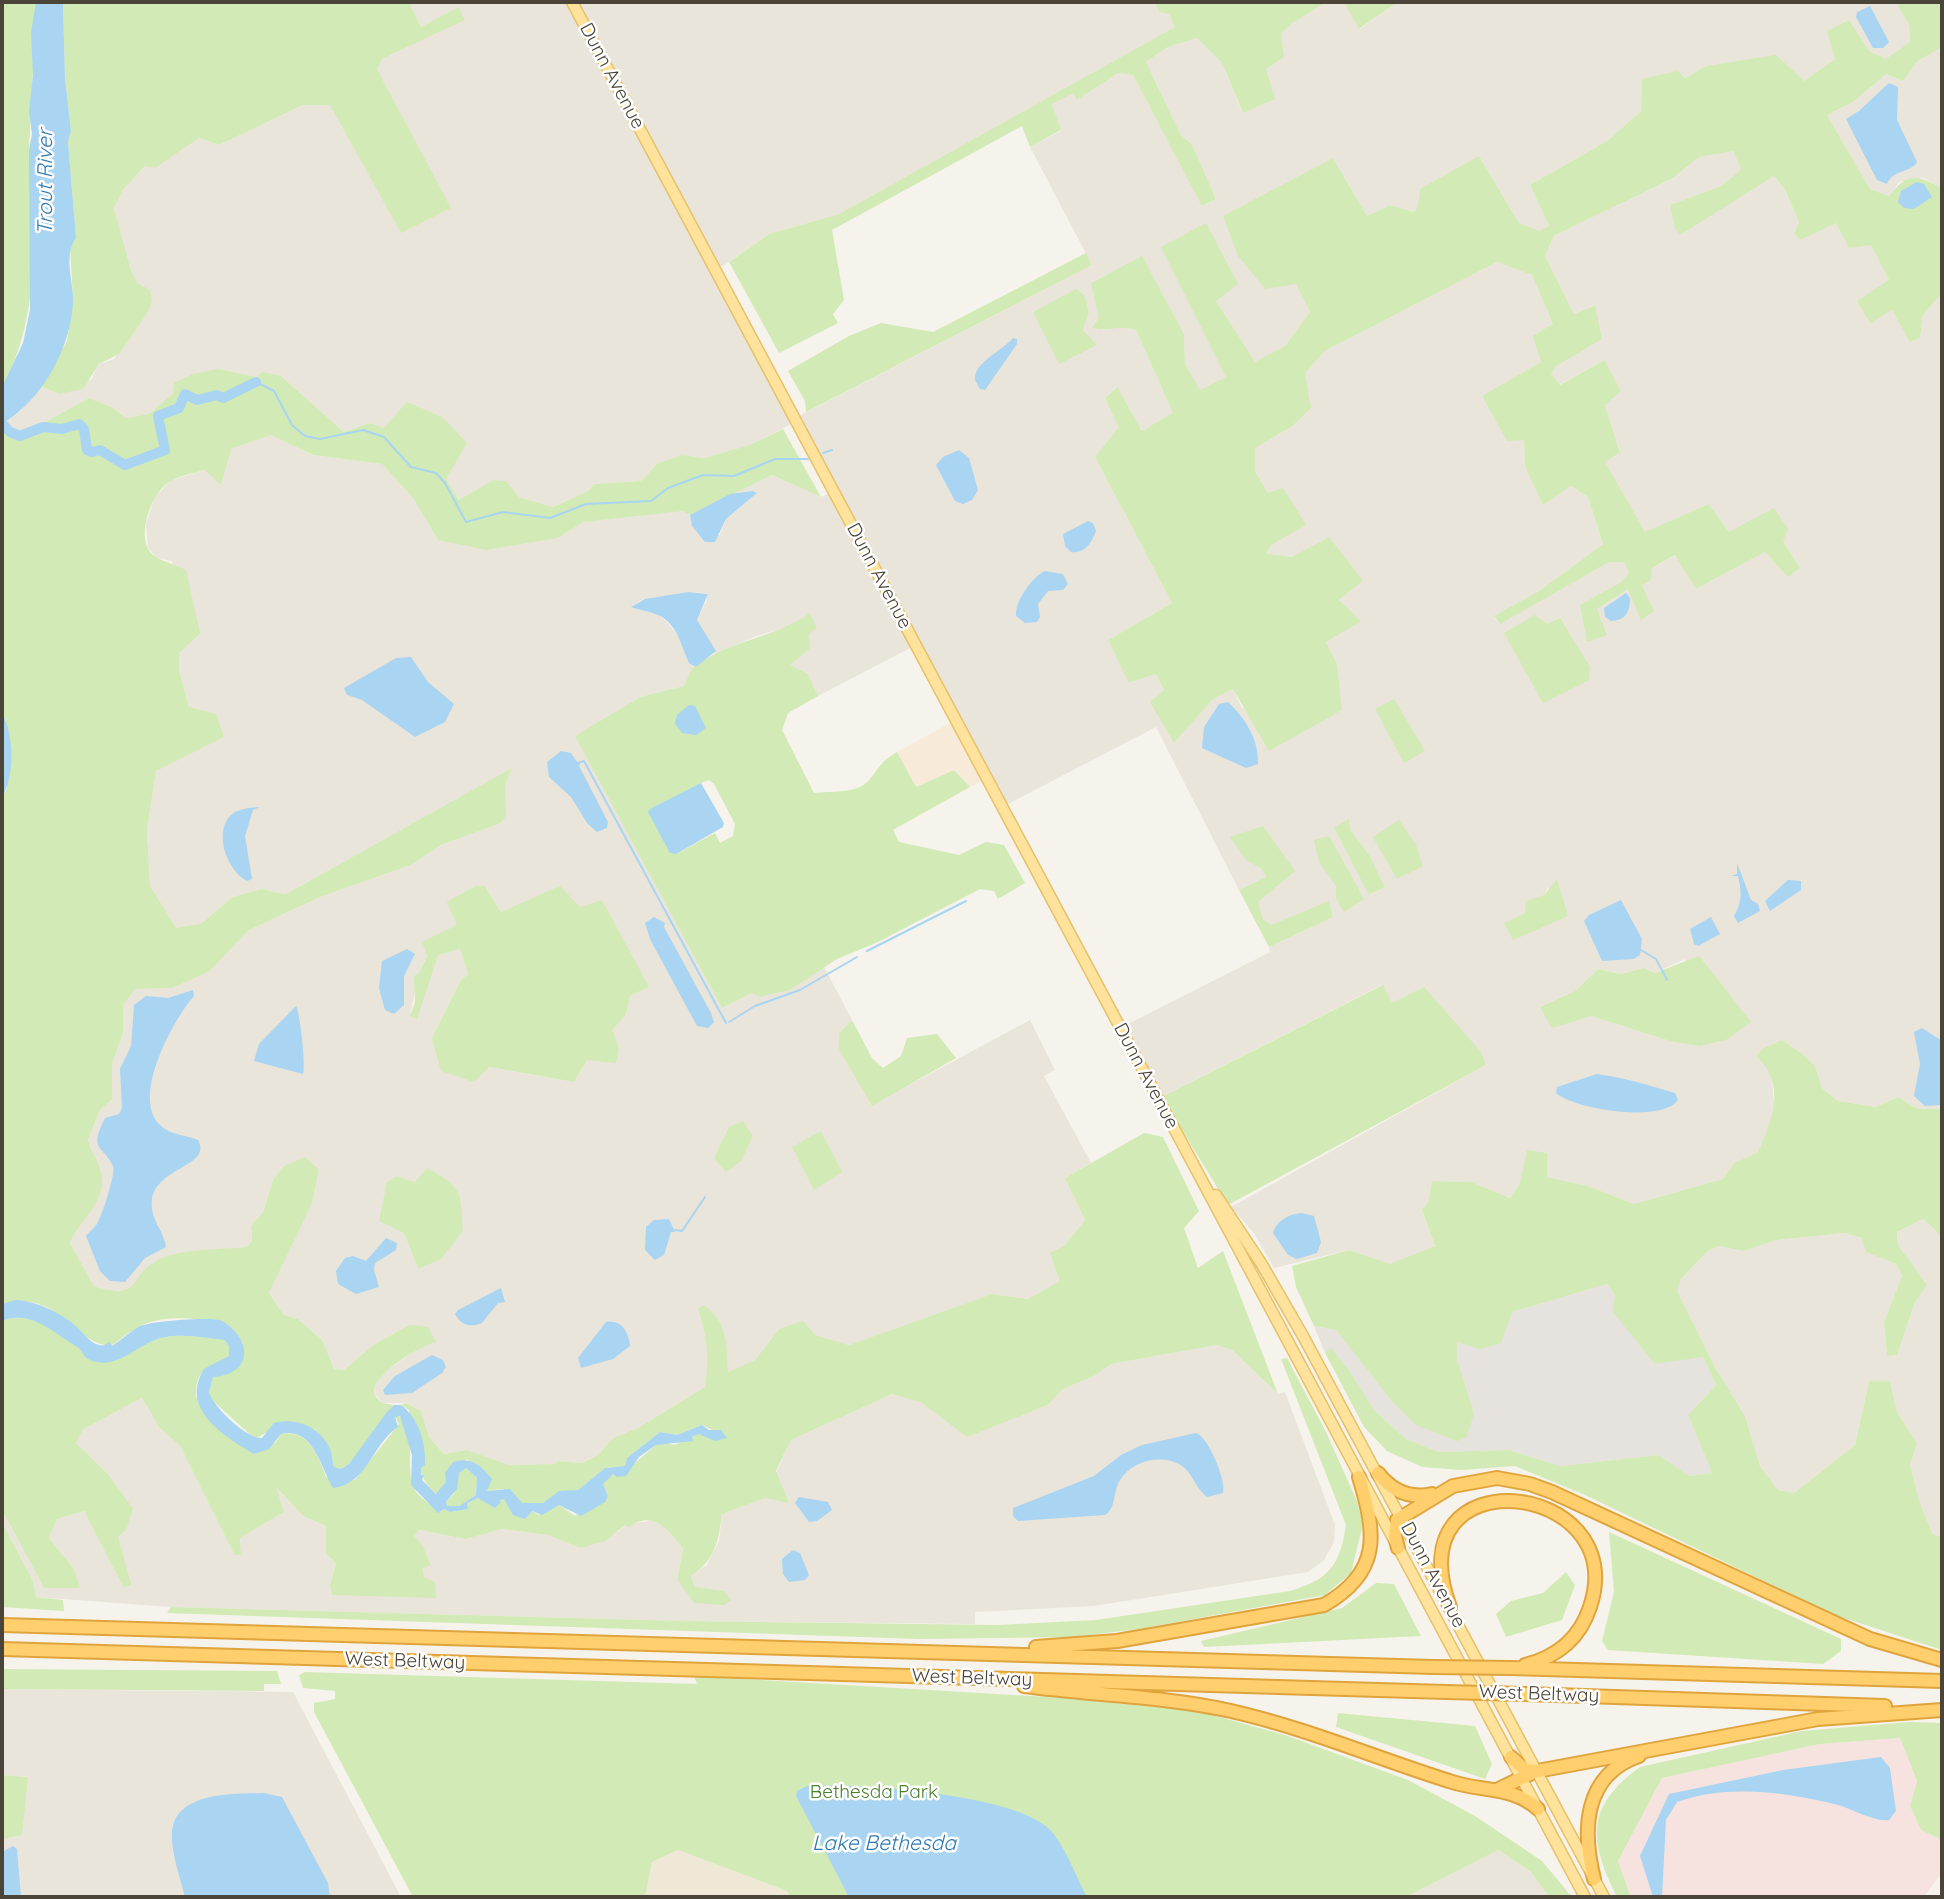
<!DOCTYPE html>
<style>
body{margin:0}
#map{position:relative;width:1944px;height:1899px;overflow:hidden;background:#f6f3ec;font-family:Quicksand,sans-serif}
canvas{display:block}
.frame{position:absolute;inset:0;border:4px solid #4b4439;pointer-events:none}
</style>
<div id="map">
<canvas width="1944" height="1899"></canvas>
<div class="frame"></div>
</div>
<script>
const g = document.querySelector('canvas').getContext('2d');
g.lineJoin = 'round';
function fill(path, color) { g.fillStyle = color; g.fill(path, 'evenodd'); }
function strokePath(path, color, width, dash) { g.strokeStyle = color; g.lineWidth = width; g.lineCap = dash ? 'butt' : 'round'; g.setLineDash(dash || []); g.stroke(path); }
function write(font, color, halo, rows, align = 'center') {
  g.font = font + ' Quicksand,sans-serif'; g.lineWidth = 5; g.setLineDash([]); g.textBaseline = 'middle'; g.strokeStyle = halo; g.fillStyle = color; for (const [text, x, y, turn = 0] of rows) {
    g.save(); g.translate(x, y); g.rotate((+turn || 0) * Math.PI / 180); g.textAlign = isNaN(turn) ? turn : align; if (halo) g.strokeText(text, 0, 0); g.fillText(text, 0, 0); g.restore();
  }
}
const residential = new Path2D(`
 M409,2H568L793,423L751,445L704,458L682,455L658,463L641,481L594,484L588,491L553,507L519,497L505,481L493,480L460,500L445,480L384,428L370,423L344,432L281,376L257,377L219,369L173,393L149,414L126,418L112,407L89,398L23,434L11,430L6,422L21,411L40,386L59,394L91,380L99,364L114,359L148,312L131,270L114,208L123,190L145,166L155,167L199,138L219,145L303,105H331L401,232L450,208L377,69L383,58L459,8L421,27Z
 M578,2H1154L1159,12L1169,14L1176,27L839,214L769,234L721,267Z
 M1327,2H1345L1360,29L1398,2H1896L1909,25L1910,42L1886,60L1869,51L1835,59L1804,81L1706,66L1685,78L1642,79L1641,111L1607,141L1530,185L1549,226L1539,232L1519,223L1479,156L1414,212L1390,205L1367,216L1333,158L1223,217L1296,283L1310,312L1285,346L1254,363L1216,301L1161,246L1227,378L1199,391L1185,364L1184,334L1142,257L1092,282L1102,330L1124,325L1136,330L1174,414L1142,431L1116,387L1105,398L1120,427L1095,457L1172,603L1108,640L1130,683L1156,674L1164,690L1174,743L1213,699L1233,689L1242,708L1337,664L1326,642L1339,600L1363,581L1292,557L1267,555L1271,545L1268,493L1255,471V448L1291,427L1305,373L1325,351L1497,262L1532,275L1553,324L1541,362L1482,397L1524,439L1525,466L1544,504L1571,486L1588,497L1603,544L1539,591L1494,617L1499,623L1609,562H1624L1629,573L1621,582L1580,605L1597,609L1628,589L1654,612L1642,585L1652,568L1676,555L1696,589L1765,552L1788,576L1800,568L1783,541L1729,532L1709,504L1645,533L1604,462L1620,451L1605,405L1604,360L1559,385L1551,374L1594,305L1574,314L1545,256L1554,236L1673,178L1699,157L1734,151L1742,170L1721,186L1670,205L1774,176L1785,190L1799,222L1794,233L1836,223L1871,244L1889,280L1892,310L1910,341L1920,338L1923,315L1942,293V1109H1918L1898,1097L1876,1107L1838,1101L1822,1088L1815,1066L1804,1055L1782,1040L1771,1070L1775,1113L1758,1152L1734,1163L1723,1179L1634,1204L1588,1186L1547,1177L1520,1184L1510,1198L1471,1182L1432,1181L1428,1203L1422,1211L1435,1246L1390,1265L1349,1250L1274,1268L1254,1233L1231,1207L1486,1065L1392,1003L1382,985L1162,1097L1124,1026L1270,952L1269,947L1333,917L1329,902L1271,925L1263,919L1257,902L1295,870L1246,860L1263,869L1266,877L1239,890L1156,727L1006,805L799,416L1092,265L1030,147L1061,131L1052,104L1073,92L1077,100L1118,73L1133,75L1203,206L1216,199L1192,144L1181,135L1146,62L1168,47L1197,38L1222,63L1242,112L1281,34L1291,24ZM1085,296L1089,313L1083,330L1096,345L1033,312ZM1349,820L1350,829L1370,856L1385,887L1370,895L1334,828ZM1548,887L1568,916L1505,923L1525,913L1544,895ZM1685,959L1699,1046L1673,1042L1591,1016L1540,1007L1575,991L1598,969L1621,974L1644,968L1655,973Z
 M1942,47V188L1924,178L1899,182L1889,196L1870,189L1827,115L1853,102L1886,74L1903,81L1918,61Z
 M271,435L313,455L382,464L413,498L438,540L558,538L583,522L683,510L690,515L697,533L720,535L726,519L756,494L755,491L730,494L772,475L821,497L829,493L912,647L818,696L808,674L789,665L794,625L754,637L715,654L697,620L707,600L706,593L688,592L641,600L632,607L657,614L667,622L683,642L686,657L694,667L684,686L640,697L576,736L722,1008L752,993L790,990L824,967L852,1020L839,1033L872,1105L1030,1020L1055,1070L1044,1076L1091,1163L1065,1178L1085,1220L1065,1245L1061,1281L1028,1299L992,1294L849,1345L815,1335L779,1329L755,1360L728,1372L698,1309L706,1332L709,1363L705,1387L638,1428L613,1438L598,1455L581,1463L558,1461L555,1464L509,1465L467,1450L444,1454L429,1437L420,1411L406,1403H382L375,1394L374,1387L382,1374L424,1344L409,1325L373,1345L344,1370L334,1369L323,1341L298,1319L284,1315L269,1293L312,1202L319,1170L273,1180L263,1212L251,1226L252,1241L246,1247L184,1255L149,1267L136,1285L126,1290L111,1291L94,1286L70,1243L74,1231L96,1202L102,1181L88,1139L100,1110L112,1099V1064L123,1033L122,1005L135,989L173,988L210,971L249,930L320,897L411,865L441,845L501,823L505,786L511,769L286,894L261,889L232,897L202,923L176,928L163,910L150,886L147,830L156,771L189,707L179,670L172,561L157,558L148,548L146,523L155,497L171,480L205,470L231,449ZM475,886H485L501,912L560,887L649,987L630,996L626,1015L611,1030L619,1047L587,1060L574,1082L488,1067L432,1038L461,980L468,974L460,949L438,955L410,1015L419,973L427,955L458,925L448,902ZM397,1176L415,1182L418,1269L404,1233Z
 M1923,1219L1942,1237V1536L1933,1535L1920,1503L1910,1465L1917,1443L1897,1412L1890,1381H1869L1855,1445L1794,1493L1778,1490L1760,1466L1745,1416L1716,1369L1676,1291L1681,1279L1708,1251L1719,1246L1744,1251L1776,1240L1845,1233L1862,1238L1867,1252L1896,1264L1902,1276L1884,1322L1887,1356L1897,1355L1915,1302L1926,1285L1898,1245L1897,1232Z
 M1217,1345L1232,1350L1278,1394L1285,1392L1335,1525L1334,1542L1324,1560L1308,1572L1094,1606L975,1612V1624L683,1621L171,1607L36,1597L33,1581L2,1522V1510L44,1588L74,1569L49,1538L57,1519L84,1511L124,1587L108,1474L76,1443L82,1429L142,1398L159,1427L180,1446L235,1556L241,1553L240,1538L284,1512L274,1485L303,1516L326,1526V1554L336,1563L330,1585L424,1577L423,1568L431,1564L423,1546L413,1536L419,1530L466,1539L500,1529L548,1535L580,1548L619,1531L625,1525L654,1520L668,1528L683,1549L677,1579L695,1587L691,1575L707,1565L719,1541L722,1514L765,1498L791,1440L892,1394L922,1403L967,1436L1048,1405L1063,1389L1096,1375L1111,1364Z
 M2,1689L293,1692L401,1897H2V1839L28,1777L2,1775Z
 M1498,1850L1531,1872L1549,1897H1406Z`);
const commercial = new Path2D(`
 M952,722L982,781L970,787L954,770L916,787L897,752Z`);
const industrial = new Path2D(`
 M1607,1284L1615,1296L1703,1357L1716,1385L1688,1415L1712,1473L1689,1476L1659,1455L1560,1466L1509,1450L1439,1452L1406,1439L1374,1410L1349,1370L1330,1348L1325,1353L1314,1326L1336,1330L1389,1398L1474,1413L1457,1358L1456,1342L1512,1312Z`);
const education = new Path2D(`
 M678,1850L787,1891L790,1897H645L652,1862Z`);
const medical = new Path2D(`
 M1900,1738L1917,1781L1910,1806L1921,1830L1942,1840V1872L1924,1897H1631L1618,1861L1662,1778L1820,1744Z`);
const green = new Path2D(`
 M2,2H36V8L29,150C36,227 41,318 2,387Z
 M63,2H409L421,27L459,7L465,20L383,58L377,69L451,208L401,233L330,105H303L219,145L199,138L155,168L145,166L123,190L114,208L131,270L137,283L150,290L152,301L148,312L119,354L99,364L83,389L59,394L40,386L67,341L73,300L70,246L76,238L68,142L71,131L65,78Z
 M1154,2H1327L1291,24L1281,34L1284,57L1266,69L1275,99L1243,113L1222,63L1197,38L1168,47L1146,62L1181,135L1192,144L1216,199L1202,206L1133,75L1118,73L1077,100L1073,93L1052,104L1061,130L1030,147L1022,126L832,230L844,300L833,314L838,323L779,353L729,262L769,234L839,214L1175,27L1169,14L1159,12Z
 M1344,2H1398L1359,29Z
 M1896,2H1942V47L1918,61L1903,81L1886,74L1853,102L1827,115L1870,189L1889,196C1907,172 1917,175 1942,188V293L1923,315L1920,338L1910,342L1892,310L1870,323L1857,301L1889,280L1871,245L1849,248L1836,223L1800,240L1794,233L1799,222L1785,190L1774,176L1680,235L1675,228L1670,205L1721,186L1741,170L1734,151L1699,157L1673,178L1554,236L1545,256L1574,314L1595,305L1602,339L1556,366L1551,374L1560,385L1604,360L1621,391L1605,405L1620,452L1605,462L1645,532L1709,504L1729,532L1774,508L1788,529L1783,541L1800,568L1788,577L1765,552L1696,589L1675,555L1652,568L1651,580L1642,585L1654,611L1641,620L1628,589L1597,609L1607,635L1587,642L1580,605L1621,582L1629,573L1624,562H1609L1500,624L1494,616L1539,591L1603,544L1588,497L1571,486L1543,505L1525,466L1524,440L1507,441L1482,396L1541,362L1533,336L1553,324L1532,275L1497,262L1325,351L1305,373L1311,408L1291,427L1255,448V471L1268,493L1283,488L1306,525L1271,545L1267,554L1292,557L1329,537L1363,581L1339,600L1361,621L1326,642L1337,664L1342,710L1269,751L1233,689L1213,699L1174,743L1150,702L1164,690L1156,674L1129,683L1108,640L1172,603L1095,457L1119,427L1105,398L1117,387L1142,431L1173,413L1136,330C1120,324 1108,332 1092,328L1099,318L1091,283L1142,256L1184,334L1185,364L1200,390L1226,377L1161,247L1206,223L1238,284L1216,301L1255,362L1285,346L1310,312L1296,284L1265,289L1238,256L1223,216L1333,158L1367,216L1390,205L1414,212L1418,207L1420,189L1479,156L1519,223L1539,231L1549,226L1530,185L1607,141L1641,111L1642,79L1678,71L1685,78L1706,66L1776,55L1804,81L1835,59L1827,31L1849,20L1869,51L1886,59L1910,42L1909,25Z
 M1086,253L1092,265L806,412L805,401L788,371L849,336L881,323L933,332Z
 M1076,289L1085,296L1089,313L1083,330L1097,345L1059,364L1033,312Z
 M219,369L257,377L262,372L281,376L344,432L370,423L384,428L407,402L442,417L467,443L446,479L459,500L493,480L506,481L519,497L553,507L588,491L594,484L641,481L658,463L682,455L704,458L750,445L783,429L821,497L772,475L690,515L683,511L583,522L558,538L486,550L438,540L413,498L382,464L313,455L271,435L231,449L221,485L205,470C194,473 182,475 172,480C153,490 138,528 148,549C154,560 175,564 186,570L200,633L179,653V670L189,707L216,714L224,737L156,771L147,830L150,886L176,928L202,923L232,897L261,889L286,894L512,768L505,786L506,815L501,823L441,845L411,865L320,897L249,930L210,971L173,988L135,989L123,1005V1033L112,1064V1099L100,1110L88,1139C91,1154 102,1165 102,1180C103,1206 78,1221 70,1243L94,1286C144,1302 128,1274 158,1260C182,1248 220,1250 246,1247L252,1241L251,1226L263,1212L273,1180L284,1166L305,1157L319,1170L312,1203L269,1293L284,1315L298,1319L323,1341L334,1369L344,1370L373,1345L409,1325L428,1327L436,1342C421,1345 377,1372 374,1389C373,1395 378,1399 382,1403L394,1405L349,1464L341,1469L334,1467L332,1458L317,1432H267L255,1439L211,1399L209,1393L213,1377C240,1369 235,1372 243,1343C224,1316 165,1312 138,1327C129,1332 120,1340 111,1346C70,1343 60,1289 2,1304V797L7,789L6,720L2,713V424L6,422L11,430L23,434L89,398L112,407L126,418L149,414L173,393L174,383L193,374Z
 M810,613L817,628L809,634L810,648L790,665L808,674L818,696L788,713L782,730L814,793C831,791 858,794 869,780C881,766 881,761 897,752L916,787L954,770L970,787L893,830L899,842L959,855L986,842L1004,845L1025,883L998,899L994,891L980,889L878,942L837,959L790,990L759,997L752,993L722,1008L575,736L640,697L684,686C687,680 690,670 694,667C728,640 776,638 810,613ZM709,780L714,784L735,824L733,836L720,843L715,833L676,854L701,783Z
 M1535,615L1547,624L1560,618L1590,667L1589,680L1543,703L1504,633Z
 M1394,699L1425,751L1404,763L1375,709Z
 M1349,819L1350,829L1370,856L1385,887L1369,895L1334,828Z
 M1399,820L1416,845L1423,866L1397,879L1373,837Z
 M1263,826L1295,871L1258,902L1263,919L1271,925L1329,901L1333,917L1269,947L1239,890L1266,877L1262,869L1246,860L1230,837Z
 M1329,836L1364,899L1344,912L1336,898V886L1319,862L1314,840Z
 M1557,879L1568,916L1513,940L1504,923L1525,913L1526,901L1544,895Z
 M475,886H485L501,912L560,886L580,907L602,900L649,987L630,996L626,1015L612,1030L619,1047L616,1063L587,1060L574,1082L489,1067L474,1082L441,1071L432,1038L461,980L468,974L460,949L438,955L417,1019L410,1016L415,1002L414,976L419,973L427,956L422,942L457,925L447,902Z
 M1699,956L1751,1022L1726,1040L1699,1046L1673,1042L1591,1016L1552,1028L1540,1007L1575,991L1598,969L1621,974L1644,968L1655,973Z
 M1383,985L1392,1003L1424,987L1481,1052L1486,1065L1228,1205L1162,1097Z
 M852,1020L872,1058L883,1068L901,1056L907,1038L937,1034L956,1058L872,1106L839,1049V1033Z
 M1782,1040L1804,1055L1815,1066L1822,1088L1838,1101L1876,1107L1898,1097L1918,1109H1942V1237L1923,1219L1897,1232L1898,1245L1927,1285L1915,1302L1897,1355L1887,1356L1884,1322L1902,1276L1896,1264L1866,1252L1862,1238L1845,1233L1776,1240L1744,1251L1719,1246L1708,1251L1681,1279L1677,1291L1716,1369L1745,1416L1760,1466L1778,1490L1794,1493L1855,1445L1869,1381H1890L1897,1412L1917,1443L1910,1465L1920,1503L1933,1535L1942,1536V1650L1835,1615L1585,1495L1515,1466L1461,1470L1422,1467L1387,1451L1364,1427L1325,1353L1330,1347L1349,1370L1374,1410L1406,1439L1439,1452L1509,1450L1560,1466L1659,1455L1689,1476L1712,1473L1688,1415L1716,1385L1703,1357L1655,1364L1613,1312L1615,1296L1607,1284L1512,1312L1501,1343L1480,1349L1457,1342V1358L1474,1413L1467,1437L1457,1441L1416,1425L1389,1398L1336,1330L1314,1326L1296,1287L1292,1266L1349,1250L1390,1264L1435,1246L1422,1210L1428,1203L1432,1181L1471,1182L1510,1198L1520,1184L1527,1150L1547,1153V1177L1588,1186L1634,1204L1723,1179L1734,1163L1758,1152C1773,1118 1786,1086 1757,1056L1762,1049Z
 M743,1121L753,1136L741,1161L726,1172L714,1158L729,1127Z
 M821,1131L842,1172L814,1190L792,1147Z
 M1144,1133L1163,1137L1199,1211L1184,1228L1198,1268L1223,1251L1278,1394L1232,1350L1217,1345L1111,1364L1096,1375L1063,1389L1048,1405L967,1437L922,1403L892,1394L791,1440L776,1471L789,1503L765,1498L722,1514C718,1542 716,1559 691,1576L695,1587L724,1591L731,1600L724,1605L694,1603L677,1579L683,1549C670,1530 653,1509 629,1527L625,1525L605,1541L580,1548L548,1535L501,1529L466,1539L419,1530L414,1536L423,1546L431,1565L423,1568L424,1577L435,1582L436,1598L332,1595L330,1585L336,1563L326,1554V1526L303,1516L276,1487L284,1512L240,1538L241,1554L235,1556L180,1446L159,1427L142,1398L83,1429L76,1443L108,1474L133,1509L126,1530L118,1537L131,1584L124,1588L84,1511L57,1519L49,1538L74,1569L80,1588H44L2,1510V1321C27,1310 55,1330 75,1345C81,1349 84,1357 91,1359C116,1367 138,1344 161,1338C182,1333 204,1338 225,1339L229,1346V1356C210,1370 195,1366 196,1397L254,1454L276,1442L281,1434C308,1428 319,1457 326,1477L355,1480L399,1424L395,1417L398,1415C419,1434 403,1468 415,1490C420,1499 431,1503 438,1512L444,1509L450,1512L468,1509L466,1503L478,1498L504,1499L511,1510L532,1511L538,1515L559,1505L575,1516L608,1496L603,1484L606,1478L634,1464L656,1445L664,1442L674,1445L699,1434L717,1432L702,1425L677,1435L660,1432L627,1458L625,1466L605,1468L578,1490L559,1492L543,1503H522L503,1489L487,1491L489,1478L467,1459L441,1492L437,1494C414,1479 414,1437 409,1410L401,1405L406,1403L421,1411L429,1437L444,1454L467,1450L509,1465L555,1464L558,1461L582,1463L598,1455L613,1438L638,1428L705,1387C710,1358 707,1336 698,1309L704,1305C729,1324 726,1345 728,1372L755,1360L779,1329L803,1321L815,1335L849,1345L992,1294L1028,1299L1060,1281L1050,1253L1065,1245L1085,1220L1065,1178Z
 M427,1168C463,1188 461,1191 463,1231L441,1259L418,1269L404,1233L379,1221L387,1182L397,1176L415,1182Z
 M1287,1358L1326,1432L1357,1501L1363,1524L1351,1573L1325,1595L1139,1629L1072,1637L919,1639L167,1613L171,1607L683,1621L998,1625L1096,1620L1290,1591C1330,1579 1340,1565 1346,1525L1281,1359Z
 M466,1468L477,1478L476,1495L459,1506H447L446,1502L454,1494L458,1473Z
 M2,1522L33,1581L36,1597L63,1600L64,1611L2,1607Z
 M1609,1532L1841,1639V1651L1823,1664L1608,1650L1602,1641L1614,1592Z
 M1566,1572L1575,1585L1562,1620L1506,1637L1496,1614L1511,1601L1543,1593Z
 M1376,1583L1394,1584L1421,1636L1204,1647L1201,1641L1342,1608Z
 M2,1669L277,1671L281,1684H264V1691L2,1689Z
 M305,1672L697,1684L694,1676L1081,1699L1197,1711L1285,1735L1408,1780L1475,1816L1542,1861L1572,1897H1549L1531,1872L1498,1850L1406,1897H790L787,1891L678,1850L652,1862L645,1897H413L314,1712V1703L335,1699V1691L303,1688L299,1675Z
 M1338,1713L1475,1726L1492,1764L1485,1779L1336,1727Z
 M1909,1722L1942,1723V1840L1921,1830L1910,1806L1917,1781L1900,1738L1820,1744L1662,1778L1618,1861L1631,1897H1617C1589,1840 1585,1807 1640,1767L1802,1731Z
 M2,1775L28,1777L22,1835L2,1839Z`);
const water = new Path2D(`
 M36,2H63L65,78L71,131L68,142L76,238C64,254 72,278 73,296C74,343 43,400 2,424V387L23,343L30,310L29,150L32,134L29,111L33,75L31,33Z
 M1870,6L1889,42L1883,48H1873L1856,17L1857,12Z
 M1889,83L1898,87L1897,120L1917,162C1911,173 1893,169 1887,184L1877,180L1846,119L1859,111Z
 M1917,182L1924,184L1932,197L1914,209L1904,208L1898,202L1901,191Z
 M1013,338L1017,339V344L985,390L980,389L975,380C973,363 1002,351 1013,338Z
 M959,450L969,458L978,490L972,500L963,504L955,501L936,465L943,457Z
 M753,491L757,493L726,519L715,542H705L692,526L690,515L730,494Z
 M1088,521L1093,523L1096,531C1092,542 1085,554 1071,552L1065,546L1063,534Z
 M1045,571L1063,574L1068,584L1063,590L1048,591L1038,604L1040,617L1037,622L1025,623L1016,616C1015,601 1032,577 1045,571Z
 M688,592L708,594L697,620L716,651L696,667L689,663C681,646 678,624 658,615C649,611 638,610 631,607L645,599Z
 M1626,593L1630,598C1630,612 1626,620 1611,621L1605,617L1604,608Z
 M411,657L428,682L454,704L445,722L415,737L362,700L347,695L344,688L396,658Z
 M1228,702C1246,719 1259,740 1258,764L1246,768L1202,748L1204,727L1219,704Z
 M689,705L695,706L706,728L696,735L682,733L675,724L677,715Z
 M2,713C14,733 15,778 2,797Z
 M561,751L571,753L577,762L581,761L579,766L608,822L607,828L597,832L587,823L571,797L549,777L547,762Z
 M701,783L724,823L723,827L676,854L670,853L648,812L650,809Z
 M260,807L253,810L245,836L252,879L247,881C228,871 214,836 229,817C237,808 250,808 260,807Z
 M1737,863L1751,900L1758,904L1760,911L1738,923L1734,916C1742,903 1742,892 1738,876H1731L1737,874Z
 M1788,880L1801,881V890L1770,911L1765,901Z
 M1621,900L1642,939L1640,955L1634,959L1602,961L1584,921L1589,915Z
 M654,917L665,923L664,927L711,1013L714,1022L708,1028L697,1026L650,939L645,923Z
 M1711,917L1720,934L1698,946L1694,944L1690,929Z
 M407,949L415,954L404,976V1005L394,1014L385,1010L379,988L382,961Z
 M193,990L194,996C173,1020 132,1095 159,1124C171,1136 184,1134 198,1140C213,1166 157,1167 152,1199C149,1219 164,1230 166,1247L145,1258L125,1282L110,1281L100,1271L86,1236C89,1232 94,1228 97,1224C102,1216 116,1173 113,1166C103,1145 88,1151 105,1118L119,1114L122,1108L120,1069L131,1046L134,1005L146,996L168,998Z
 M296,1006C300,1011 306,1069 303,1074L254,1061L259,1044Z
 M1922,1028L1942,1041V1105L1925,1106L1914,1096L1920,1064L1914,1032Z
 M1597,1074C1627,1078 1647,1085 1675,1093L1678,1100C1662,1123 1576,1110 1556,1093L1557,1087Z
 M1301,1213L1314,1216L1321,1242L1317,1253L1297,1259L1288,1255L1273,1233C1276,1221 1289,1214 1301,1213Z
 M669,1219L675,1232H671L664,1255L655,1260L645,1250L646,1227L654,1220Z
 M386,1238L397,1243L396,1250L375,1263L374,1270L379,1287L356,1294L338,1284L336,1271L345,1258L353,1256L366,1261Z
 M501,1288L505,1302L498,1303L482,1323C470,1328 461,1325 455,1314L458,1310Z
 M16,1300C37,1301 61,1313 77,1327C83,1333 90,1343 99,1345C105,1346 104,1345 109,1342L112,1346C121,1340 130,1332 138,1327C147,1321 214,1316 222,1321C254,1340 252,1375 213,1377L209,1393C216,1410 249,1440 262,1438L274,1423C294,1417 318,1426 328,1445C332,1451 332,1460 334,1467L341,1469L349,1464L387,1412L394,1405H401C419,1418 426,1443 425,1465L421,1468V1475H424L422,1480L436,1494L446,1482L445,1473L453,1462C473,1457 480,1465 492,1479L487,1491L510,1489L522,1503H543L559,1491L578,1490L605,1468L625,1466L627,1458L660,1432L677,1435L702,1425L709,1430H721L727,1438L715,1441L699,1434L692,1437L693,1441L656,1445L639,1457L626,1476L617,1477L613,1474L603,1484L608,1496L605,1502L581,1516L559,1505L542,1515L532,1511L525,1519L513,1515L504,1499L499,1500L501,1502L495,1508L478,1498L467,1503L468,1509L450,1512L444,1509L438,1513L411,1485L412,1455L400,1416L395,1417L398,1427C371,1445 369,1483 333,1488C321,1468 313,1426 281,1434L269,1449L254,1454C224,1436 179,1409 204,1369L229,1356V1346L225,1340C204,1338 182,1333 161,1338C139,1343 115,1373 88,1359C83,1356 82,1350 77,1347C55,1334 31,1309 2,1321V1304ZM466,1468L477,1478L476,1495L459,1506H447L446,1502L457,1489L459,1473Z
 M606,1322C621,1319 629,1332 630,1346L613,1359L581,1368L578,1358Z
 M432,1355L443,1360L446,1367L442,1373L412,1393L385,1395L383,1390L395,1376Z
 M1196,1433C1208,1436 1227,1482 1223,1493L1207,1497C1195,1488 1193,1472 1179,1464C1159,1454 1132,1461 1120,1480C1113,1491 1116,1509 1105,1515L1018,1521L1013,1516V1508L1094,1476L1121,1455L1142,1445Z
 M799,1497L828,1502L832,1510L817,1521L809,1522L795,1503Z
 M793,1550L800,1553L809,1575L805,1580L789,1582L783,1574L782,1559Z
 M1881,1757L1890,1768L1896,1811L1889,1820C1873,1822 1853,1809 1838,1805C1788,1792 1726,1784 1677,1802L1666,1820L1662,1897H1653L1640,1856L1669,1794L1783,1770Z
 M807,1786C856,1783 1019,1794 1051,1831C1066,1848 1076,1877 1087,1897H849L796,1796L797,1791Z
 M264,1793L282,1797L328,1883L330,1897H185C180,1878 171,1851 172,1833C174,1791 235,1794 264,1793Z
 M13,1846L17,1849L21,1897H2V1852Z`);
const stream = new Path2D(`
 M256,382L274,391L292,425L305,436L320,439L363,430L384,437L411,467L436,473L445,483L466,522L503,512L550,518L586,504L651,501L668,488L703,475L734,476L775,459H808
 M823,453L832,450
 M581,762L584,761L726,1023
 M1641,950L1656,959L1667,980
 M867,951L966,901
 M729,1022L755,1006L800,990L857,957
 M675,1230L682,1231L705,1197`);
const river = new Path2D(`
 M2,423L10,432L20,436L43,427L62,429L79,424L84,429L87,450L92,452L100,450L125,465L165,450L158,416L179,408L185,394L197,400L217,395L223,398L256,382`);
const major = new Path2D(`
 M572,2L1585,1897
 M1216,1195L1261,1263L1303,1336L1604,1897`);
const highway = new Path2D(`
 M1378,1473C1392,1491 1410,1499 1432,1494
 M1398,1548L1395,1536L1397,1520L1453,1486L1497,1478L1530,1484L1552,1492L1870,1639L1942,1660
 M1450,1607C1393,1452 1633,1480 1590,1607C1580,1638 1557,1657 1525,1665
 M2,1625L1433,1667
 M1036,1647L1117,1641L1324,1605C1382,1572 1376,1533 1359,1477
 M2,1649L1446,1692
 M1511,1668L1942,1681
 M1024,1686C1093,1695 1163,1696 1231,1711C1306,1728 1376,1758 1449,1781C1481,1792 1513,1786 1538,1809
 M1525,1694L1885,1706
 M1511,1757L1525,1770L1537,1771L1818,1719L1942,1710
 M1499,1789L1536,1771
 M1594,1879C1582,1831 1583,1775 1639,1756`);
const highwayBridge = new Path2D(`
 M1433,1667L1511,1668
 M1446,1692L1525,1694`);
const streetNames = [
 ["Dunn Avenue",612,76,62],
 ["Dunn Avenue",879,576,62],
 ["Dunn Avenue",1146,1076,62],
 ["Dunn Avenue",1433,1575,62],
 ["West Beltway",405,1661,2],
 ["West Beltway",972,1678,2],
 ["West Beltway",1539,1694,2]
];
const parkNames = [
 ["Bethesda Park",874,1792]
];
const waterNames = [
 ["Trout River",46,182,-90],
 ["Lake Bethesda",884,1844]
];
fill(residential, '#eae5da');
fill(commercial, '#f7ead8');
fill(industrial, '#e6e2dd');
fill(education, '#efe8d6');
fill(medical, '#f6e3e0');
fill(green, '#d2eab5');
fill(water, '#a9d4f2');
strokePath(stream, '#a9d4f2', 2);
strokePath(river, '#a9d4f2', 10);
strokePath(major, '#e6c16a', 13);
strokePath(highway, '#e0a43c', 16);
strokePath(major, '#ffe39c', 10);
strokePath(highway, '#ffcf6e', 12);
strokePath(highwayBridge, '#e0a43c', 16, []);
strokePath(highwayBridge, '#ffcf6e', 12);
write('19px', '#4b4439', '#fff', streetNames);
write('19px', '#4a7f2a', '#fff', parkNames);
write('italic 21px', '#2e7ab2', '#fff', waterNames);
</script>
